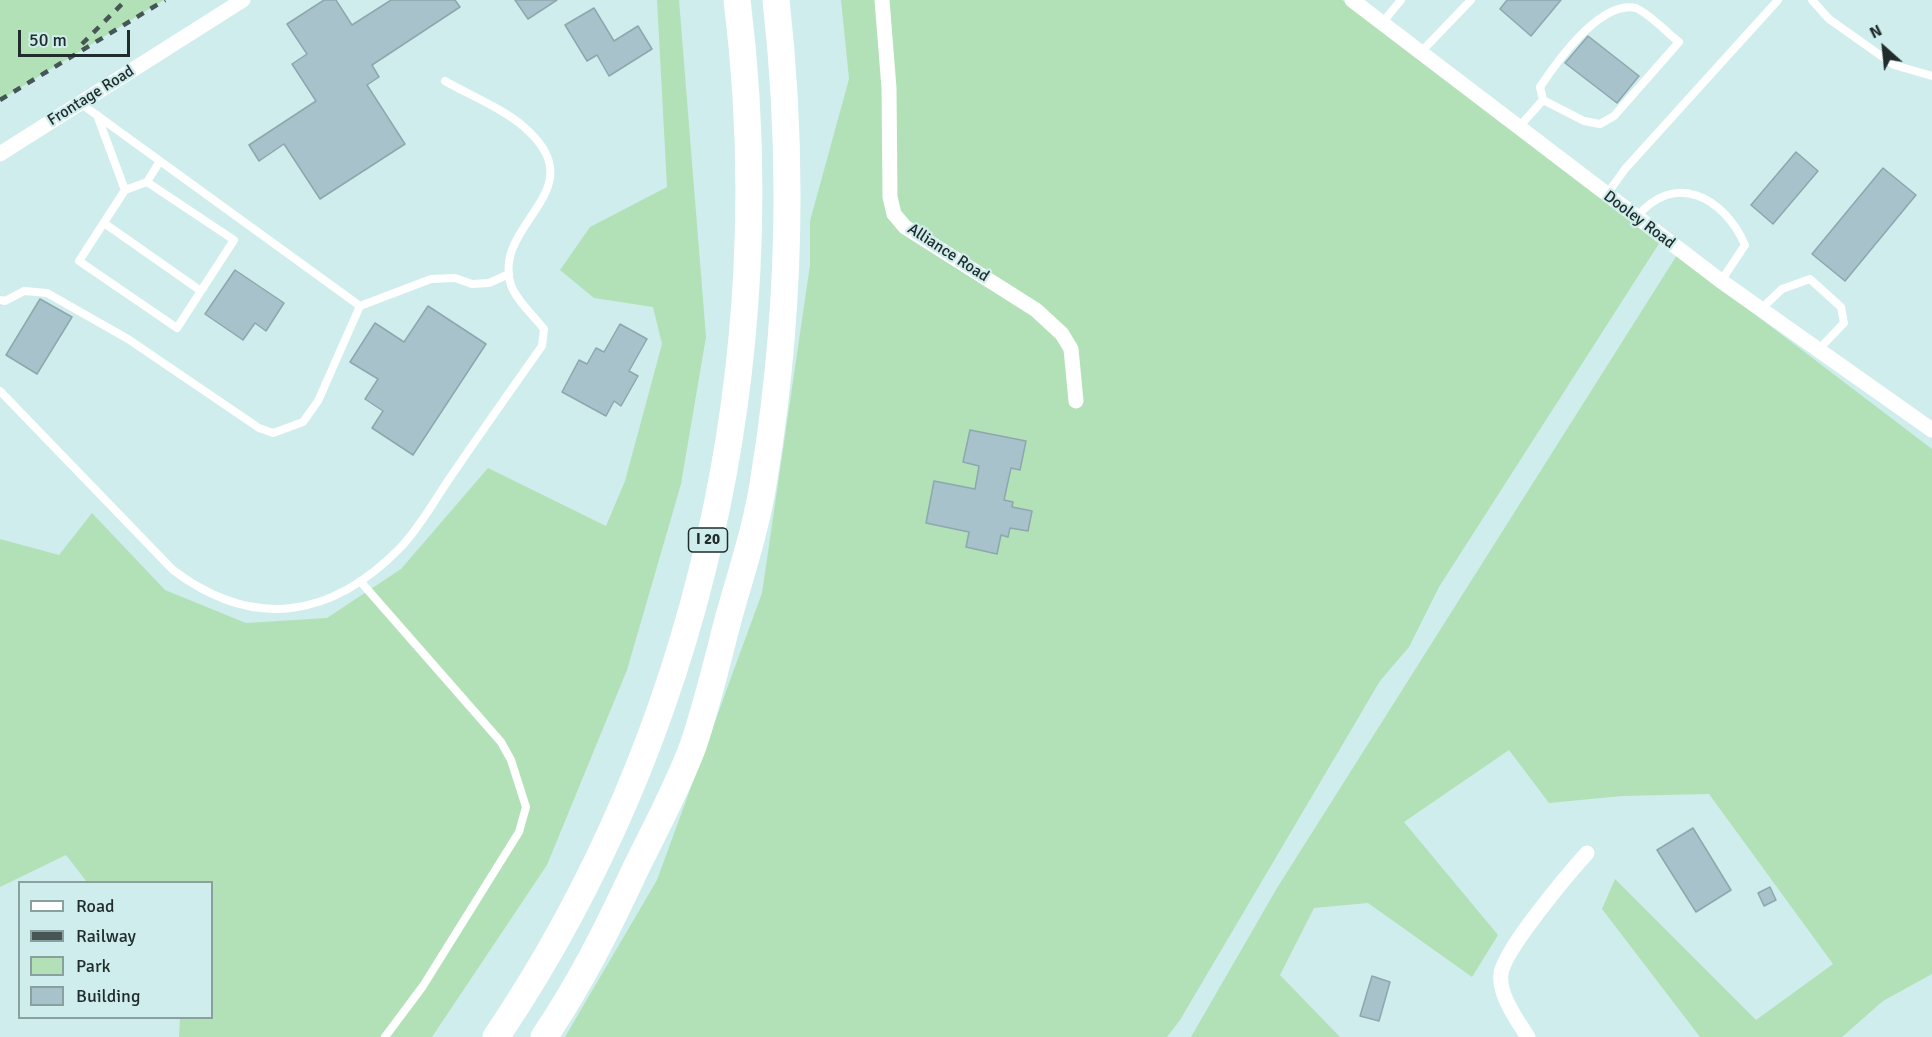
<!DOCTYPE html>
<style>
body{margin:0}
#map{position:relative;width:1932px;height:1037px;overflow:hidden;background:#cfedec;font-family:Signika,sans-serif}
canvas{display:block}
.legend{position:absolute;left:18px;top:881px;width:195px;height:138px;box-sizing:border-box;background:#cfedec;border:2px solid #89a09f;margin:0;padding:8px 10px;list-style:none;font-size:18px;color:#212c2c}
.legend li{display:flex;align-items:center;gap:12px;height:30px}
.legend b{width:30px;border:2px solid #89a09f}
.north{position:absolute;left:1854px;top:18px;width:60px;height:60px;-webkit-text-stroke:4px #cfedec;paint-order:stroke;rotate:333deg;font-size:16px;font-weight:700;line-height:24px;text-align:center;color:#212c2c}
.north::after{content:'';display:block;margin:auto;width:21px;height:27px;background:#212c2c;clip-path:polygon(50% 0,100% 100%,50% 72%,0 100%)}
.scale{position:absolute;left:18px;top:30px;width:112px;height:27px;box-sizing:border-box;border:3px solid #212c2c;border-top:0;padding-left:8px;font-size:18px;line-height:21px;white-space:nowrap;color:#212c2c;-webkit-text-stroke:4px #cfedec;paint-order:stroke}
</style>
<div id="map">
<canvas width="1932" height="1037"></canvas>
<ul class="legend">
<li><b style="height:8px;background:#fff"></b>Road</li>
<li><b style="height:8px;background:#465555"></b>Railway</li>
<li><b style="height:16px;background:#b2e1b7"></b>Park</li>
<li><b style="height:16px;background:#a8c2cb"></b>Building</li>
</ul>
<div class="north">N</div>
<div class="scale">50 m</div>
</div>
<script>
const g = document.querySelector('canvas').getContext('2d');
g.lineJoin = 'round';
function fill(path, color) { g.fillStyle = color; g.fill(path, 'evenodd'); }
function strokePath(path, color, width, dash) { g.strokeStyle = color; g.lineWidth = width; g.lineCap = dash ? 'butt' : 'round'; g.setLineDash(dash || []); g.stroke(path); }
function write(font, color, halo, rows, align = 'center') {
  g.font = font + ' Signika,sans-serif'; g.lineWidth = 4.5; g.setLineDash([]); g.textBaseline = 'middle'; g.strokeStyle = halo; g.fillStyle = color; for (const [text, x, y, turn = 0] of rows) {
    g.save(); g.translate(x, y); g.rotate((+turn || 0) * Math.PI / 180); g.textAlign = isNaN(turn) ? turn : align; if (halo) g.strokeText(text, 0, 0); g.fillText(text, 0, 0); g.restore();
  }
}
const green = new Path2D(`
 M0,0H164L0,100Z
 M657,0H679L706,337L681,484L627,670L547,865L432,1037H179L180,1018H212V882H87L66,855L0,887V539L59,555L92,513L165,590L246,623L327,618L401,569L488,468L606,526L625,481L662,344L653,307L594,298L560,270L590,227L667,187Z
 M841,0H1342L1660,242L1439,587L1409,647L1380,681L1180,1020L1167,1037H565L657,880L762,593L810,265V221L849,79Z
 M1677,255L1932,449V974L1883,1001L1842,1037H1700L1602,909L1615,879L1756,1020L1833,964L1709,794L1622,796L1549,803L1509,750L1404,822L1498,935L1472,977L1368,903L1314,908L1280,975L1340,1037H1191L1277,888Z`);
const building = new Path2D(`
 M324,0H336L352,25L391,0H455L460,7L372,65L379,77L367,85L405,144L320,199L284,144L259,161L249,145L316,101L292,64L307,54L287,24Z
 M515,0H557L528,19Z
 M1507,0H1561L1531,36L1500,9Z
 M594,8L614,41L638,26L652,49L609,76L597,55L587,61L565,25Z
 M1588,36L1639,76L1617,103L1565,63Z
 M1796,152L1818,171L1773,224L1751,205Z
 M1883,168L1916,195L1845,281L1812,254Z
 M235,270L284,303L266,331L255,323L243,340L205,314Z
 M40,299L72,317L37,374L6,355Z
 M428,306L486,344L413,455L372,428L383,411L365,399L378,379L350,362L375,323L404,342Z
 M620,324L647,339L629,371L638,376L621,406L614,401L606,416L562,392L579,360L587,364L596,348L604,352Z
 M970,430L1026,441L1020,470L1011,468L1004,500L1013,502L1012,507L1032,511L1028,531L1010,528L1008,537L1001,535L997,554L966,547L969,532L926,523L934,481L975,489L979,466L963,462Z
 M1693,828L1731,890L1696,912L1657,850Z
 M1770,887L1776,900L1764,906L1758,893Z
 M1372,976L1390,982L1379,1021L1360,1016Z`);
const lane = new Path2D(`
 M1812,0L1829,19L1894,65L1932,76
 M1382,23L1401,0
 M1421,52L1471,0
 M80,103L360,306L431,279L455,278L472,284L489,283L509,274
 M97,115L125,190L79,261L177,328L234,240L147,182L160,161
 M1518,128L1543,100L1584,121L1600,124L1614,116L1679,42C1666,32 1651,15 1636,8C1600,0 1556,63 1540,87L1543,100
 M125,190L147,182
 M1607,194L1625,169L1778,0
 M1636,218C1674,170 1724,197 1745,245L1721,281
 M104,223L201,291
 M0,300L5,301L24,291L47,293L128,339L259,428L273,433L303,422L318,401L360,306
 M1761,309L1782,289L1810,279L1841,307L1844,323L1819,349
 M0,391L173,570C254,631 332,618 401,547C422,525 438,494 456,469C484,428 513,387 542,346L544,329C534,316 516,300 511,285C491,222 598,191 524,127C504,109 469,95 445,81
 M360,581L501,742L511,760L526,807L519,832L423,986L385,1037`);
const street = new Path2D(`
 M882,0L889,88L890,197L894,214L905,227L1036,310L1062,334L1071,349L1076,401
 M1352,0L1721,281L1932,430
 M0,154L243,0
 M1528,1037C1517,1020 1498,994 1501,974C1503,951 1569,873 1587,853`);
const highway = new Path2D(`
 M496,1037C699,737 782,358 737,0
 M544,1037C580,984 608,928 635,870C655,829 677,789 693,746C707,705 717,662 728,620C741,573 757,526 764,478C790,319 794,160 776,0`);
const rail = new Path2D(`
 M82,44L126,0
 M0,100L165,0`);
const shields = [
 [708,540,39]
];
const shieldNames = [
 ["I 20",708,540]
];
const streetNames = [
 ["Frontage Road",91,96,-32],
 ["Dooley Road",1639,220,37],
 ["Alliance Road",948,253,33]
];
fill(green, '#b2e1b7');
fill(building, '#a8c2cb');
strokePath(building, '#8da7af', 1.5);
strokePath(lane, '#fff', 8);
strokePath(street, '#fff', 15);
strokePath(highway, '#fff', 27);
strokePath(rail, '#465555', 4.5, [8, 8]);
for (const [x, y, w] of shields) { const box = new Path2D(); box.roundRect(x - w / 2, y - 12, w, 24, 4.5); g.fillStyle = '#cfedec'; g.fill(box); strokePath(box, '#212c2c', 1.5); }
write('bold 15px', '#212c2c', null, shieldNames);
write('16px', '#212c2c', '#cfedec', streetNames);
</script>
